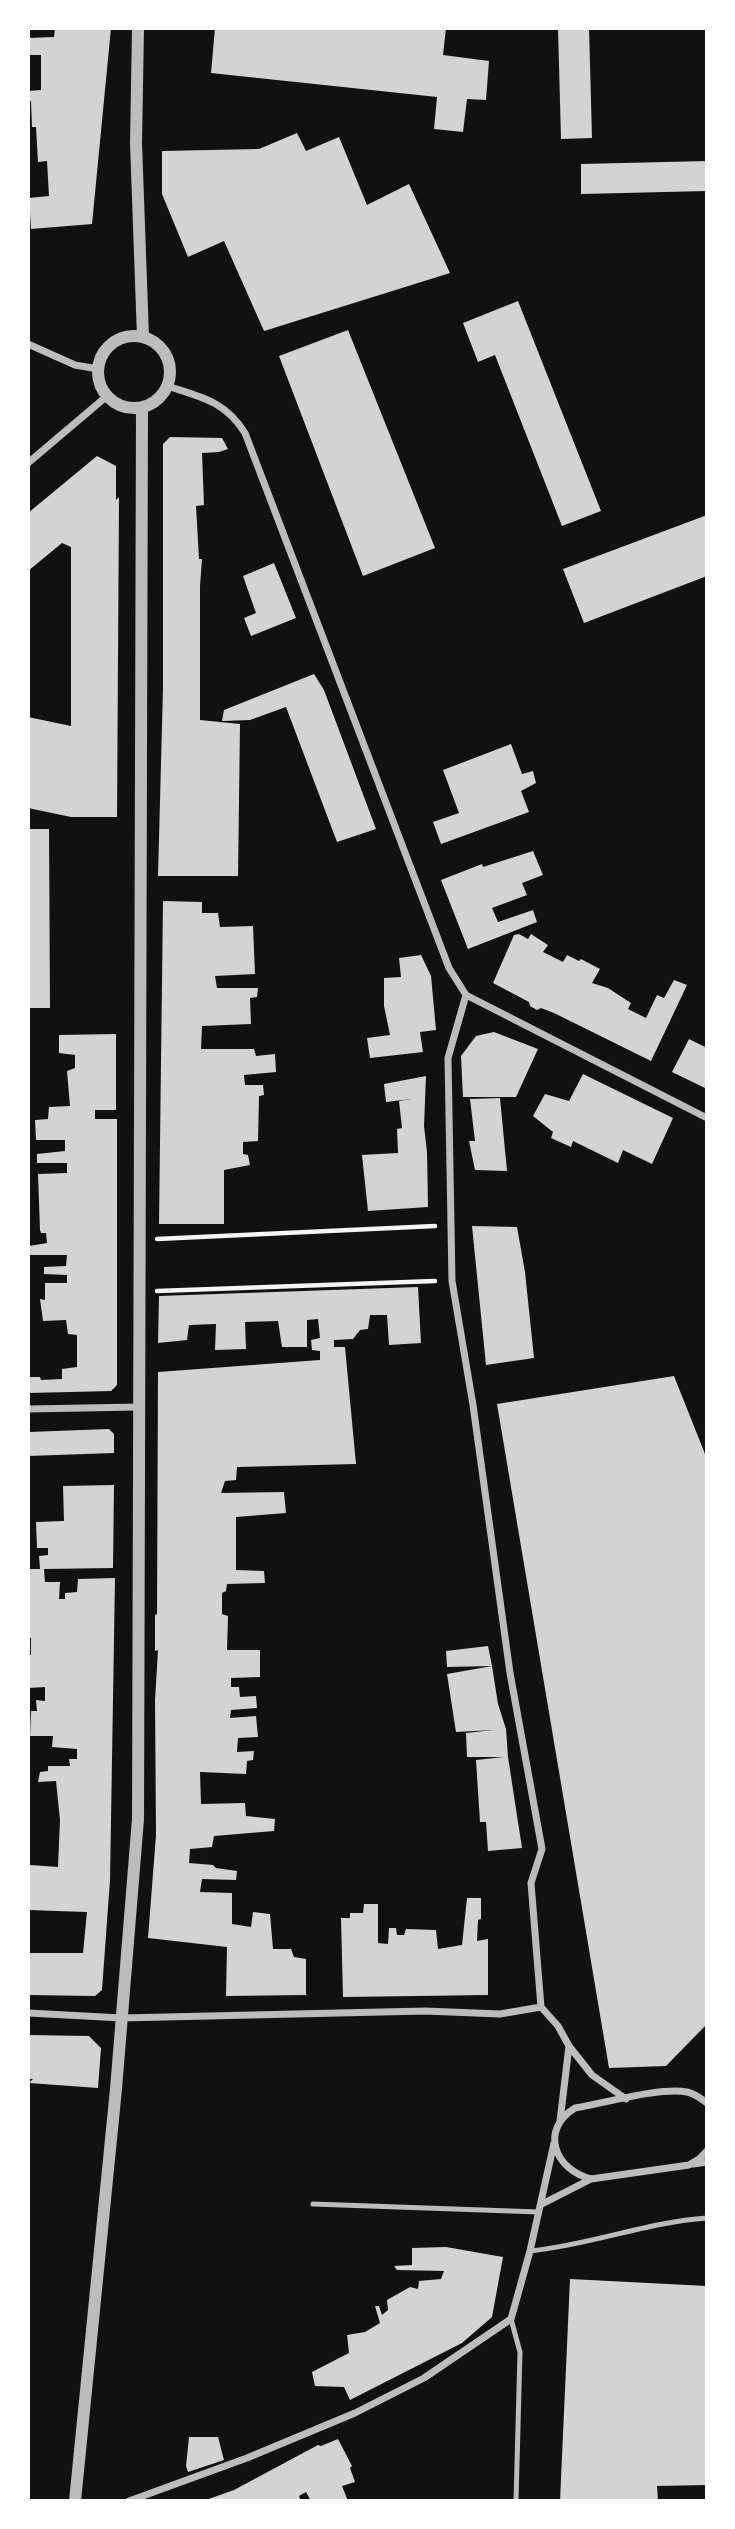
<!DOCTYPE html>
<style>
body{margin:0}
#map{position:relative;width:735px;height:2529px;overflow:hidden;background:#111;font-family:"Exo 2",sans-serif}
canvas{display:block}
.frame{position:absolute;inset:0;border:30px solid #fff;pointer-events:none}
</style>
<div id="map">
<canvas width="735" height="2529"></canvas>
<div class="frame"></div>
</div>
<script>
const g = document.querySelector('canvas').getContext('2d');
g.lineJoin = 'round';
function fill(path, color) { g.fillStyle = color; g.fill(path, 'evenodd'); }
function strokePath(path, color, width, dash) { g.strokeStyle = color; g.lineWidth = width; g.lineCap = dash ? 'butt' : 'round'; g.setLineDash(dash || []); g.stroke(path); }
const building = new Path2D(`
 M55,28H111L92,224L31,229L29,198L49,196L47,161L38,162L36,127H32L31,101H28V91L41,90V55H28V38L54,37Z
 M215,28H446L443,55L489,61L486,100L467,99L463,132L434,129L437,97L211,73Z
 M558,28H589L592,138L561,139Z
 M297,133L306,151L339,137L367,205L409,184L450,273L264,331L224,241L188,257L162,194V151L259,149Z
 M707,161V191L581,194V164Z
 M518,301L601,511L562,526L495,355L478,362L463,323Z
 M348,330L435,548L363,576L279,356Z
 M170,437L222,438L228,449L219,452L202,453L204,505L196,506L199,559H202L200,586V720L240,724L238,876H158L163,688V444Z
 M97,456L116,466V500L119,497L117,817H71L28,808V717L71,726V547L62,543L28,571V513Z
 M707,515V576L584,623L563,569Z
 M274,563L296,618L251,636L244,618L256,613L243,576Z
 M314,674L324,690L376,829L337,842L286,707L250,720L222,721L224,710Z
 M511,744L522,774L533,771L536,783L521,791L529,812L441,844L433,822L459,813L443,770Z
 M28,829H49L50,1008H28Z
 M533,851L543,875L522,883L527,895L492,908L498,922L533,910L537,922L468,949L441,880L482,864L483,867Z
 M163,901L202,902V913H218L220,927L253,926L255,974L215,976L217,988H258L257,997L250,998L251,1024L202,1026L201,1049H254L256,1056L275,1054L276,1072L244,1075L245,1085H263L264,1095L259,1096L258,1141L243,1142V1154L248,1155L250,1165L224,1170V1224H159Z
 M519,934L528,939L531,934L548,945L543,952L563,962L567,955L579,961L581,959L600,969L592,983L608,988L631,1003L628,1009L646,1018L657,995L664,998L674,980L687,985L651,1061L554,1013L541,1008L537,1010L530,1006L529,1002L493,983L514,935Z
 M421,955L431,976L436,1030L420,1032L423,1052L370,1058L367,1038L390,1035L384,1006V978L401,977L399,958Z
 M494,1032L538,1049L516,1097H463L461,1056L476,1036Z
 M116,1034V1110H95V1119H117V1385L111,1391L28,1393V1377H40L41,1380L62,1379V1369L77,1367V1335L68,1334L66,1320L43,1321L40,1299L45,1300V1283H67V1275L44,1274V1267L66,1266L67,1255H29V1246L47,1243L46,1233H41L40,1230L38,1174L67,1173V1163H37V1154L65,1151V1140H36L35,1120L48,1119L49,1107L70,1106L67,1071L75,1068V1055L59,1053V1035Z
 M689,1039L707,1048V1089L672,1072Z
 M583,1074L673,1118L652,1164L623,1150L618,1163L573,1141L571,1147L551,1138L553,1132L533,1116L545,1094L569,1101Z
 M426,1076L424,1126L427,1152L428,1207L368,1211L362,1155L398,1153L397,1129L402,1128L399,1101L411,1099L386,1102L384,1084Z
 M500,1098L507,1171L475,1170L469,1141H475L470,1099Z
 M472,1226L517,1227L525,1272L534,1358L486,1365Z
 M418,1287L421,1343L389,1345L387,1315H370L368,1329L360,1330L353,1339L334,1340V1347H345L356,1464L237,1467L236,1480L225,1481L221,1493L284,1492L286,1513L236,1517V1570L264,1571L265,1583L227,1584L226,1591L222,1593V1614L228,1616L227,1650H260V1677L231,1678V1687H239L240,1697L256,1696L257,1708L231,1710L230,1718L256,1716L258,1737L238,1738L237,1752L254,1751L253,1760L247,1761L246,1774L200,1772L201,1804L245,1803L246,1816L275,1819L274,1831L214,1836L212,1847L190,1849L189,1863L213,1865L216,1868L237,1871L236,1880L202,1879L200,1892L232,1893V1924L251,1927L253,1912L270,1914L273,1949H291L294,1957L306,1959V1995L226,1996L227,1947L148,1938L156,1835L155,1700L158,1650L155,1651V1615L157,1614L158,1372L320,1360V1351L312,1350L311,1340L320,1338L318,1319L307,1320V1347H282L278,1321L245,1322L246,1349L215,1350L216,1324L189,1325L187,1340L158,1343L159,1296Z
 M674,1376L707,1459V2024L666,2066L609,2068L497,1404Z
 M109,1429L114,1434V1453L28,1456V1432Z
 M114,1485L113,1568L44,1569L45,1582H60L59,1599H65V1593L77,1592L78,1579L115,1578L110,1880L102,1990L95,1996L28,1995V1953H83L87,1912L28,1910L30,1865L58,1867L60,1820L56,1781L38,1782L40,1772L48,1771V1766H70L69,1759H77V1749L52,1747L53,1736H30L31,1711H37L36,1700L45,1701V1687L28,1688V1655H31V1638H28V1569H40L39,1556L48,1555V1548H37L36,1522L64,1521L63,1486Z
 M488,1646L492,1666L447,1667L446,1651Z
 M492,1666L498,1704L506,1729L508,1757L522,1848L488,1851L486,1822H480L476,1760L504,1757H467L466,1733L493,1730L456,1732L447,1674Z
 M467,1898H481V1919L478,1920L477,1941L488,1939V1995L343,1997L341,1918H350V1913H363L364,1904H378V1943L388,1944L389,1928H396L397,1935H404L406,1929L436,1930L438,1949L462,1945Z
 M28,2035L89,2036L101,2048L98,2088L29,2083L33,2079H28Z
 M446,2247L503,2257L492,2317L462,2343L350,2400L344,2387L315,2386L312,2372L349,2353L347,2335L365,2332L380,2323L375,2306H379L382,2315L388,2310L387,2300L410,2287L418,2289L419,2281L441,2279L444,2271L397,2270L394,2266L412,2265V2248Z
 M570,2279L707,2286V2485L657,2486L658,2501H560Z
 M189,2437H218L224,2460L188,2472L186,2466Z
 M338,2439L352,2466L350,2468L355,2482L342,2486L348,2501H311L306,2492L299,2496L301,2501H203L234,2490L318,2445L321,2446Z`);
const path = new Path2D(`
 M157,1239L435,1226
 M157,1291L435,1281`);
const service = new Path2D(`
 M313,2204L539,2212
 M530,2251C590,2245 647,2222 707,2218
 M511,2319L520,2352L516,2501`);
const minor = new Path2D(`
 M28,344L75,365L98,369
 M167,386C201,397 225,401 245,433L449,968L466,995L707,1118
 M28,463L107,396
 M466,995L448,1058L452,1281L473,1405L510,1673L542,1849L531,1883L541,2007L558,2026L569,2046L592,2075L626,2099
 M28,1409L139,1407
 M28,2013L122,2018L425,2011L500,2014L541,2007
 M707,2103C700,2098 696,2094 687,2092C660,2087 605,2103 575,2108C539,2130 555,2170 591,2179L689,2165L699,2159L707,2151
 M560,2121L569,2046
 M693,2164L707,2162
 M542,2204L591,2179
 M129,2501L247,2458L355,2413L424,2378L511,2319L530,2251L554,2143`);
const tertiary = new Path2D(`
 M138,28L136,143L143,337
 M98 372a36 36 0 1 1 72 0a36 36 0 1 1-72 0Z
 M75,2501L116,2089L138,1819L142,407`);
fill(building, '#d3d3d3');
strokePath(path, '#f5f5f5', 4.5);
strokePath(service, '#bcbcbc', 5);
strokePath(minor, '#bcbcbc', 7);
strokePath(tertiary, '#bcbcbc', 12);
</script>
